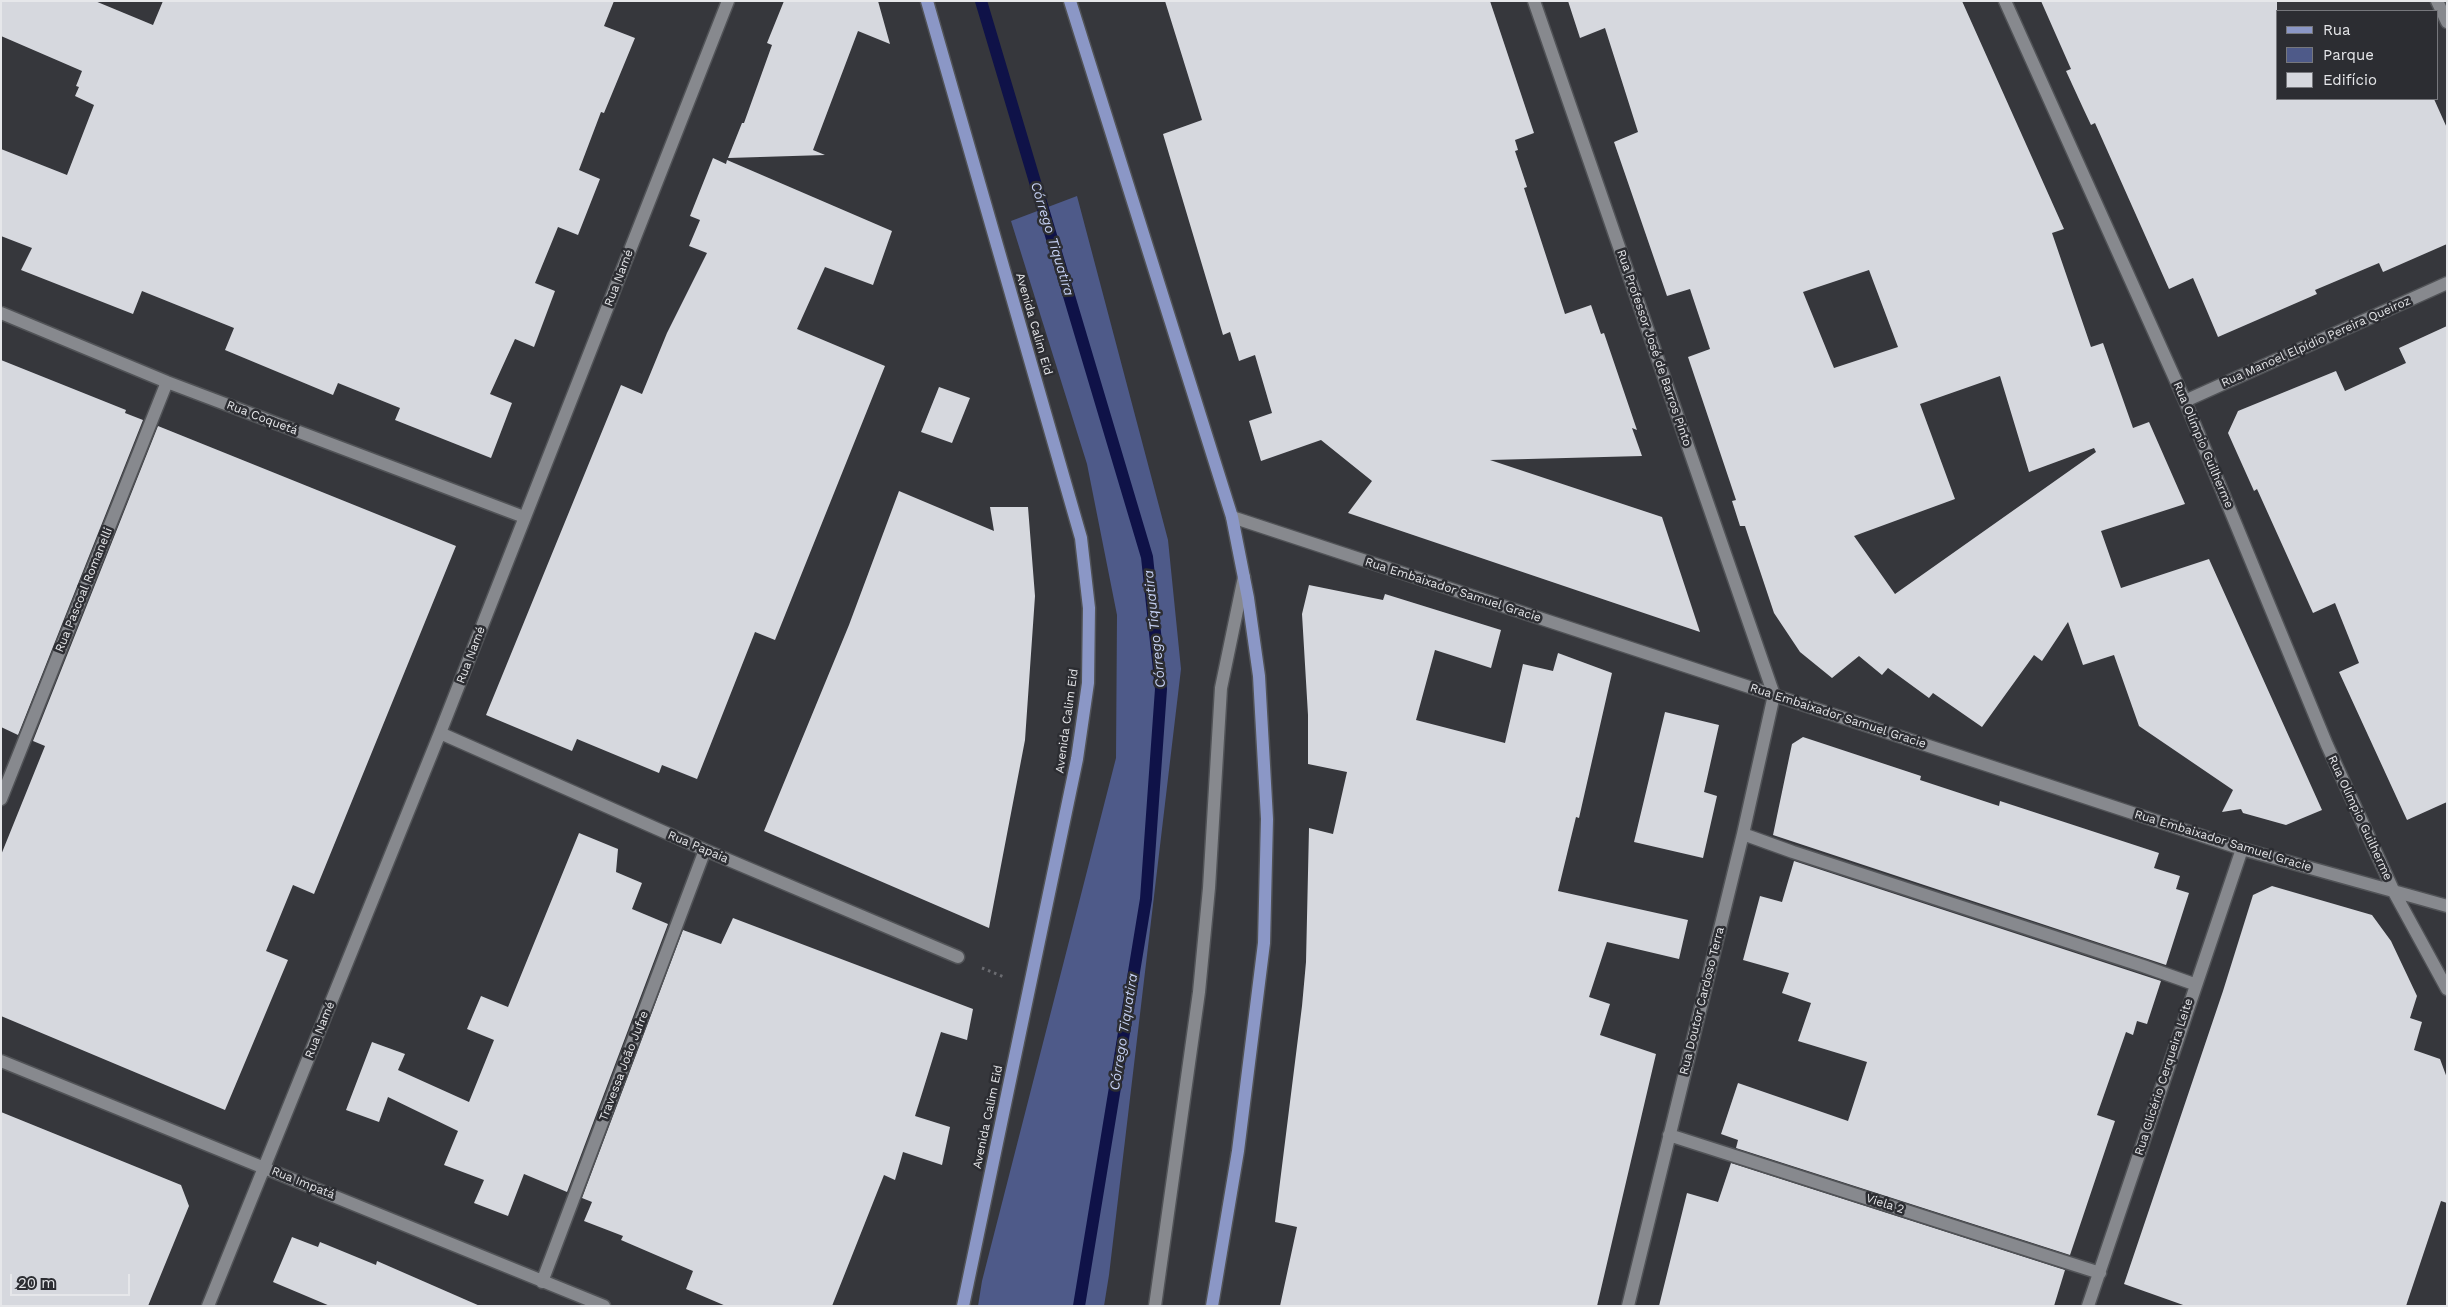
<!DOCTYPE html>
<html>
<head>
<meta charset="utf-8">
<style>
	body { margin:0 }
	#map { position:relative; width:2448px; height:1307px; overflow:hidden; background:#36373c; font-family:"Work Sans",sans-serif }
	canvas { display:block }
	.frame { position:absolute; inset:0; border:2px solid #e6e7ea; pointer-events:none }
	.legend { position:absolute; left:2276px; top:10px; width:162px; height:90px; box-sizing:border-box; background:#2c2d32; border:1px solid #76777c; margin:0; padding:6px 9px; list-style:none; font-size:15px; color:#e6e7ea }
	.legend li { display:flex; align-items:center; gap:10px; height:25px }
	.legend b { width:25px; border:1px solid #76777c }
	.scale { position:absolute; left:10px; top:1274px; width:120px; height:22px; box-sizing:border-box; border:2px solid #e6e7ea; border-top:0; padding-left:6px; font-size:15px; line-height:18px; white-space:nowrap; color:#e6e7ea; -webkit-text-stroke:4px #2c2d32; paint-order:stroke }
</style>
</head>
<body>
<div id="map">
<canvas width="2448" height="1307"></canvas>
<div class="frame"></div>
<ul class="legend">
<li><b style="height:6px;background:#8b97c6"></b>Rua</li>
<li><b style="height:14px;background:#4e5a89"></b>Parque</li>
<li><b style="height:14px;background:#d6d8de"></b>Edifício</li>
</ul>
<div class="scale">20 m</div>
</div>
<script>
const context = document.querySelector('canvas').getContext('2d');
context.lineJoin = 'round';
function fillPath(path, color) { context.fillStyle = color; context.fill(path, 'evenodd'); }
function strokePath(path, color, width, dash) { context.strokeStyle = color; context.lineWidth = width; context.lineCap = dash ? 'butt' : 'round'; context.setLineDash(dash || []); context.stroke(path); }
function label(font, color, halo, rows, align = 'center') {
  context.font = font + ' "Work Sans",sans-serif'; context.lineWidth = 5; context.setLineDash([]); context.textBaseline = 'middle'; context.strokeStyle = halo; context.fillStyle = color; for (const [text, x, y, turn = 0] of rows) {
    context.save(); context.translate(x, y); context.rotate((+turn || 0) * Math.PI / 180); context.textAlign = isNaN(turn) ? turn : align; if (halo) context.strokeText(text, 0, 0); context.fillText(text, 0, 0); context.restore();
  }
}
fillPath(new Path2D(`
	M1077,196L1168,540L1181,669L1109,1275L1104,1306H978L982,1281L1116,758L1117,615L1087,464L1011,221Z`), '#4e5a89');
strokePath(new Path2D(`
	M981,1L1147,557L1161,689L1146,899L1079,1306`), '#0f1248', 12);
fillPath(new Path2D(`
	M1,1H95L153,25L163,1H614L604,26L635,38L604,113L601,112L579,170L600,179L578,235L558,227L535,283L555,291L534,347L515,339L490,394L512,403L491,458L395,420L400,408L338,383L333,395L225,350L234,328L142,291L133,314L21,270L32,248L1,236V149L67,175L94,105L75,96L79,87L76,86L82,71L1,36Z
	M784,1H878L890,44L858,31L813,150L825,155L728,158L742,123H744L772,45L767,43Z
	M1165,1H1490L1534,133L1515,140L1518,150L1515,151L1527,187L1524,188L1565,314L1591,305L1601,334L1604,333L1637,430L1632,428L1642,456L1490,460L1662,517L1700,632L1348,513L1372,481L1321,440L1261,461L1249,421L1272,413L1255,355L1239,361L1230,332L1223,335L1163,134L1202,120Z
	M1568,1H1962L2064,229L2052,233L2091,347L2103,343L2133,428L2149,422L2185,504L2101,531L2121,588L2209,559L2322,810L2286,825L2243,813L2241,809L2222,812L2233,790L2139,726L2114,655L2083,665L2068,622L2042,661L2034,655L1982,727L1933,693L1929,698L1888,668L1882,675L1859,656L1832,678L1800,652L1774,613L1745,526H1740L1732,501L1736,500L1688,357L1710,349L1690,289L1667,296L1614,142L1638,132L1605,28L1580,38ZM1869,270L1898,347L1834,368L1803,292ZM2000,376L2029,472L2094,448L2096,452L1895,594L1854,536L1955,499L1920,404Z
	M2041,1H2277V99H2434L2447,128V244L2383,272L2379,263L2315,290L2317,294L2218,337L2193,278L2169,289L2095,123L2091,125L2083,108L2066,71L2071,69Z
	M713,158L726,164L727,160L892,231L873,285L825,267L797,329L885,366L775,640L755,632L697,779L662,765L659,773L577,739L572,751L486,715L621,385L642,394L667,333L707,253L689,246L700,220L690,216Z
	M2447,326V802L2407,820L2339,672L2359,663L2335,603L2313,613L2257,489L2254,491L2228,433L2238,411L2336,371L2345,391L2406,363L2399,348Z
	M1,360L126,410L125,413L143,420L18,735L1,727Z
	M939,387L970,398L952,443L921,432Z
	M158,426L456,546L314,894L293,885L266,951L288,960L225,1110L1,1016V855L45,746L33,741Z
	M899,491L994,531L990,507H1028L1035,596L1025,740L989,928L764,831L849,625Z
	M1309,585L1383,600L1385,594L1501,630L1491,668L1435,650L1416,720L1505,743L1523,664L1553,671L1558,653L1612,673L1579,818L1576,817L1558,891L1688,920L1679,959L1607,942L1589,997L1610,1004L1600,1035L1656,1054L1597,1306H1280L1297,1227L1275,1222L1302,1006L1306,962L1309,828L1333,834L1347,772L1308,764V715L1302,614Z
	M1665,712L1719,725L1704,792L1717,796L1703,858L1634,842Z
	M1803,737L1921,776L1920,780L1999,806L2000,801L2159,853L2154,868L2180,876L2176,889L2189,893L2166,965L1773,835L1792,744Z
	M579,833L618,849L616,872L642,883L632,909L668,924L567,1192L524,1174L508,1216L474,1203L484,1180L444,1165L458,1131L388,1097L379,1122L346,1110L372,1042L405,1054L398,1070L469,1102L494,1040L467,1029L481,996L508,1007Z
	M1794,861L2161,981L2147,1024L2137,1021L2133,1035L2126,1032L2097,1115L2115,1121L2070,1255L1736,1148L1738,1140L1721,1134L1738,1083L1848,1121L1867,1062L1798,1041L1811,1003L1782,993L1789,973L1743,960L1760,896L1782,902Z
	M2272,886L2372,915L2391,941L2417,996L2410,1018L2422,1022L2414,1050L2440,1059L2447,1078V1203L2441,1201L2406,1306H2186L2124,1284L2223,991L2253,895Z
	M733,918L973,1009L967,1040L941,1032L915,1116L950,1127L942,1165L903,1152L895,1180L884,1175L832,1306H726L686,1289L693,1271L621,1240L623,1236L584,1221L592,1202L582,1198L683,930L721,944Z
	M1,1112L181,1185L189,1206L148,1306H1Z
	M1731,1163L2065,1270L2054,1306H1659L1687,1193L1718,1202Z
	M292,1237L318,1247L320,1242L376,1265L377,1261L480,1306H330L273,1282Z`), '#d6d8de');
const minor = new Path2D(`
	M1534,1L1774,695L1743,834L1628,1306
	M2005,1L2185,401L2327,745L2394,892L2447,989
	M2437,1L2447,22
	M1,313L167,382L524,517
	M2185,401L2447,283
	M1232,517L2242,849L2447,906
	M440,733L705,850L958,957
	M1,799L167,382
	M1743,834L1793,852L2143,966L2194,984
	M1,1061L604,1306
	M1669,1135L2100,1273
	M542,1282L705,850
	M208,1306L440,733L728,1
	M1155,1306L1199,992L1209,888L1221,688L1244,577
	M2088,1306L2242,849`);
const major = new Path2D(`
	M927,1L1081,538L1089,608L1088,683L1077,759L963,1306
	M1070,1L1232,517L1248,598L1259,676L1267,819L1264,943L1238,1151L1212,1306`);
strokePath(minor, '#515357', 15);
strokePath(major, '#515357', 15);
strokePath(new Path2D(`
	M982,968L1004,977`), '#6b6c71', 3, [2.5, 4]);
strokePath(minor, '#87898e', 12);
strokePath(major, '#8b97c6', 12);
label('12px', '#e6e7ea', '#2c2d32', [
	["Rua Namé",619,278,-69],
	["Avenida Calim Eid",1034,324,74],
	["Rua Manoel Elpídio Pereira Queiroz",2316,342,-24],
	["Rua Professor José de Barros Pinto",1654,348,71],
	["Rua Coquetá",262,418,21],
	["Rua Olímpio Guilherme",2203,445,67],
	["Rua Pascoal Romanelli",84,590,-68],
	["Rua Embaixador Samuel Gracie",1453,590,18],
	["Rua Namé",471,655,-69],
	["Rua Embaixador Samuel Gracie",1838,716,18],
	["Avenida Calim Eid",1067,721,-82],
	["Rua Olímpio Guilherme",2360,818,65],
	["Rua Embaixador Samuel Gracie",2223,841,17],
	["Rua Papaia",698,847,23],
	["Rua Doutor Cardoso Terra",1702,1001,-76],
	["Rua Namé",320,1030,-68],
	["Travessa João Jufre",624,1066,-69],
	["Rua Glicério Cerqueira Leite",2164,1077,-72],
	["Avenida Calim Eid",988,1117,-78],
	["Rua Impatá",303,1183,22],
	["Viela 2",1885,1204,18]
]);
label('italic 14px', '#c5d0f3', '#2c2d32', [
	["Córrego Tiquatira",1052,239,73],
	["Córrego Tiquatira",1155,629,-96],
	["Córrego Tiquatira",1124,1032,-81]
]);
</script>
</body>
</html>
